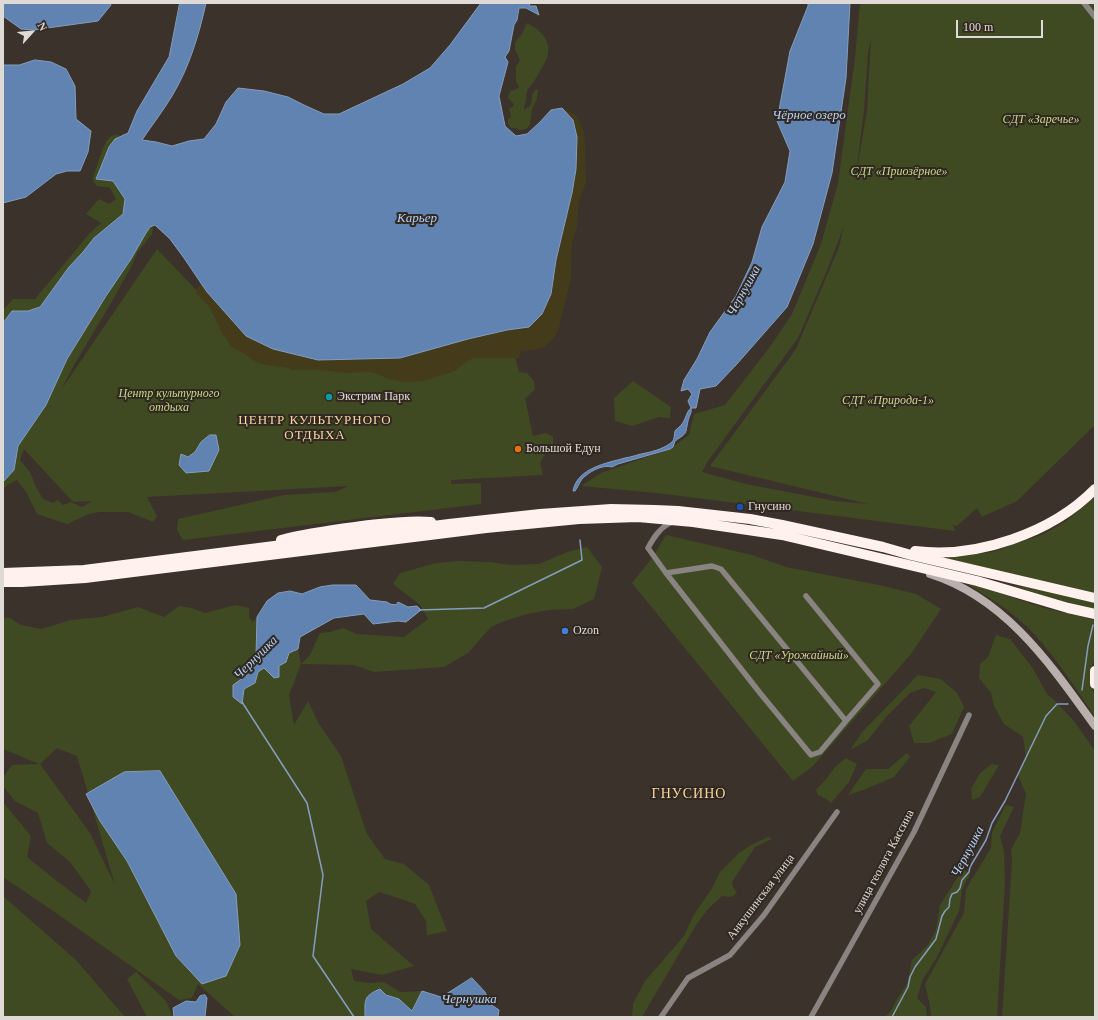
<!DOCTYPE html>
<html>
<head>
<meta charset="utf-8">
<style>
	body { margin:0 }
	#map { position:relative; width:1098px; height:1020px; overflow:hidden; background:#3b322b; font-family:"Times New Roman",serif }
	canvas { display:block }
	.frame { position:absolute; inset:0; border:4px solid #e0dad6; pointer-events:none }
	.north { position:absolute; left:12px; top:12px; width:40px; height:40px; -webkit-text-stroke:3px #312821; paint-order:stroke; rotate:63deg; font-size:11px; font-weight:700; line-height:16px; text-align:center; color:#e0dad6 }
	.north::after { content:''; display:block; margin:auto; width:14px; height:18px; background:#e0dad6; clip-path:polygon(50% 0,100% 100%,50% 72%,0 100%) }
	.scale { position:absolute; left:956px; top:20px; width:87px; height:18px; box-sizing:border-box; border:2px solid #e0dad6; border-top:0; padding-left:5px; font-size:12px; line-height:14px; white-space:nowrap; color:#e0dad6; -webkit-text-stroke:3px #312821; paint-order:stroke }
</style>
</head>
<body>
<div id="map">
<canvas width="1098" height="1020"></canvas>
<div class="frame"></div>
<div class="north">N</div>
<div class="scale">100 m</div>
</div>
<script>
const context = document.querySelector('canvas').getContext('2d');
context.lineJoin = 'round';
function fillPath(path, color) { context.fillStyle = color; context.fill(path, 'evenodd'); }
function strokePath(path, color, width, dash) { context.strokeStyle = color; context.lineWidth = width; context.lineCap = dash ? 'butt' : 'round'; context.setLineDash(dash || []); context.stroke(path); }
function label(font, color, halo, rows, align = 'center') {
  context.font = font + ' "Times New Roman",serif'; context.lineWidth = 4; context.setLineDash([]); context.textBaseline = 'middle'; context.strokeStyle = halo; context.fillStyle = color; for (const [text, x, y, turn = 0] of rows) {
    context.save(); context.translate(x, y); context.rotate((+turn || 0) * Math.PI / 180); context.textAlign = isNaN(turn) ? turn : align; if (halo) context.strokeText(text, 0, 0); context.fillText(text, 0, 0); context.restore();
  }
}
fillPath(new Path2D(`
	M860,3H1095V425L1017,501L982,517L977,508L957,526L953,525L955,531L657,493L581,486L601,473L670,449L689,435L694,414L725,405L769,348L792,314L821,244L838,183L855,58ZM871,39L867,110L855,181L864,111L868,52ZM844,226L839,247L796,349L710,466L868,504L835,501L746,484L702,472L708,461L798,338L826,273Z
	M527,23C539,29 551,39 548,54C546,63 539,72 535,80C533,84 528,87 527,92C525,96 527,98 526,101C525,105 524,107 524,110L531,105L532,96L534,91L538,89L537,99L532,109L530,125L526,129L520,130L515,128H511L508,123V119L511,117L509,109L514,105L513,103L508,98L510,91L517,89L519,87L518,84L516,82V67L520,60L515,49V44L516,41L522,34Z
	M118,134L119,136L109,147L97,179L113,181L126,199L123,214L94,238L83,252L69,267L40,307L28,311H12L3,323V310L13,299H35L89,234L101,223L86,214L99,199L109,204L116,199L110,188L97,186L93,181V178C96,170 104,139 111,136C112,135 117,135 118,134Z
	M150,227L153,228L152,234L137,253L132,265L110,305L74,365L61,390L157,249L202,296L513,349L519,372L527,373L534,381L535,389L527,397L525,398L533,436L546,433L553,437V448L545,454L540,463L543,475L451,480V484L481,483V504L183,540L177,530L178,519L284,495L336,492L348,486L147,497L157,516L153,522L128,512H99L89,514L67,524L37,514L26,492L17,480L9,484L3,489V482L14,470L18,446L46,405L67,359ZM24,449L73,502L92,501L82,507L71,502L63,505L58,500L53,503L43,499L36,487L30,472L20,460Z
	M633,381L671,407L670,418L659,417L632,426L615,421L614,398Z
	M1095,496V594L944,558L992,552L1041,535L1065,522Z
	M666,535L752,555L786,567L879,585L916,594L941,609L911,654L813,766L793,781L632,583L652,558Z
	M587,547L602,567L594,599L573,609L549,610L527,614L502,622L491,627L468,653L444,667L374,672L354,665L301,664L289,695L294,725L308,701L319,724L341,756L367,834L385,859L404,864L429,885L447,931L427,935L426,921L415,904L395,897L379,892L366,901L371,929L414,966L382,975L351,969L354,981L369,983L384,982L400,992L422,991L412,1011L399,999L386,995L370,993L365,1002V1017H235L198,984L192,998L179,1000L56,913L3,877V802L31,836L27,857L57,881L86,903L91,891L70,862L47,843L38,813L15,801L3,786V777L12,765L39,764L3,749V618H10L21,625L41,629L71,620L102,617L138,607L164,617L179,606L192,608L205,613L235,605L249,608V618L253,622L257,617L256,656L247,675L233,685L242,704L244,689L255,683L258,672L264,668L274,678L279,666L286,662L289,653L298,649L301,664L310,655L320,633L330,632L343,628L357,634L404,637L428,619L420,605L393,584L400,573L436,563L460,561L491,562L509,565L539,564L567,552ZM57,748L77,756L115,885L90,833L40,764Z
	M963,581L1044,608L1095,620V657L1092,667L1091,679L1093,691L1095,698V717C1076,689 1057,659 1034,634C1014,612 988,597 963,581Z
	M1013,585L1050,591L1095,601V611L1051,599Z
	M996,635L1010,639L1032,667L1047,694L1053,699L1074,721L1095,751V1017H1002L1012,862L1011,850L1020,833L1026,794L1018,775L1026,757L1023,737L1004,724L994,706L991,693L979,678L980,664L988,657Z
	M918,675L941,679L957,693L964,707L952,734L929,743H914L909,726L922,710L936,692L924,688L910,693L886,717L868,740L850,750L862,732Z
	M907,753L910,757L894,777L866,789L848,795L866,769H888Z
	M846,758L857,764L849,782L831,803L828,800L818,795L816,790L826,779L835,767Z
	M992,764L999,765L980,797L972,800L971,789L980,773Z
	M1006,805L1014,807L1000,836L1004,852L1005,882L997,1017H931L930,1006L925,984L964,913L966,889L991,848L992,832Z
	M768,837L772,839L755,847L732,882L733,887L737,893L731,897L722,896L708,909L696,925L642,1017H632L633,1004L645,981L684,936L693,916L711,890L720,872L739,853L751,845Z
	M963,869L970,874L962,890L959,911L937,957L923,979L917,998L926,1007L927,1017H885L890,1012L897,999L907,984L912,960L928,945L936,930L940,905Z
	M3,896L76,960L125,1017H3Z
	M136,972L166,1001L173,1017H147L127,979Z`), '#3f4a22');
fillPath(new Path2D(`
	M562,108L576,115L579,121L584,132L585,144L586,183L579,200L577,227L572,243L571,278L565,303L561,317L559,328L554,338L544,347L533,350L521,351L519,358H474L467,361L455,371L423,381L405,382L388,379L379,374L368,372L346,373L321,370H291L288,368L261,364L251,359L245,354L231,347L227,339L223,335L211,310L207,304L196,293L197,289L201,283L207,292L246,336L302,355L318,360L400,358L468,339L507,330L529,327L551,294L556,260L572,193L576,169L577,137L573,120Z`), '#443b1b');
const water = new Path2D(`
	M3,3H110L111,5L98,21L33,30L21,29L3,16Z
	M180,3H206C199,35 189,68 172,96C163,111 152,125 142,140L156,142L172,146L189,141L204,139L216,124L226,102L238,88L264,91L288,97L306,106L324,114H339L403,84L430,68L450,45L481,3H530L529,6H536L539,15L526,8H519L517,20L514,25L509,51L505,57L508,62L499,96L505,126L516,136L527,134L540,122L551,110L562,108L573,120L577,137L576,169L572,193L556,260L551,294L542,314L529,327L507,330L468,339L400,358L318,360L273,349L246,336L207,292L184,258L170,239L155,225L150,227L146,233L131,259L106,296L67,359L46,405L18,446L14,470L3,482V323L12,311H28L40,307L69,267L83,252L94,238L123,214L125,199L113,181L96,179L109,147L115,139L128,133L137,111L169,57Z
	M808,3H850L846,78L832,173L813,244L787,307L736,365L716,386L700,389L696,408H691C692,413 689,416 688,421C685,435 688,432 675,441L673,447L670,449L618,464L612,467C602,464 589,472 582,479C579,483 578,487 575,491H573C577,468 607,463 625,458C632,457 639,454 646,453C655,451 665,448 672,442C675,439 674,434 675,431C677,428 680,427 682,424C686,419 686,412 691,408L688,401L692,394L688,389L681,391L684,380L697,359L710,332L736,296L752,262L762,227L785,182L790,151L777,121L790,51L808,6Z
	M35,60L51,62L66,69L75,86L76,119L91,131L88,152L80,171H67L56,174L26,197L3,203V65H19Z
	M210,435H216L219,450L209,471L186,473L179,465L181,454L188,457L195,452L201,442Z
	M333,585H356L370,600L387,602L390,604L396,605L398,602L408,607L417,606L421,610L406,622L398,621L373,624L364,614L334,618L300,637L298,649L289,653L286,662L279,666V677L274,678L264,668L258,672L255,683L244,689L242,704L233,697V685L247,675L256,656L257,617L267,601L278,593L290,591L302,594L320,587Z
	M160,771L236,894L240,945L226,976L202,984L176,956L127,861L100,821L86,794L124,772Z
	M472,978L485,992L490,1004L499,1010L498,1017H365C365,1000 363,996 380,989L386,995L399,999L412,1011L422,991L441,997Z
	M205,995L207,998L205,1017H174L173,1008L186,1001L196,1002L200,996Z`);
fillPath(water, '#6083b1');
strokePath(water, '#869dbc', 1);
strokePath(new Path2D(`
	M419,610L484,608L582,560L580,540
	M1082,690L1088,646L1093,625
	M242,702L307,803L323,875L313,956L354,1017
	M892,1017L908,987L910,977L915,967L936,939L942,916L945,911L949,907L950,899L952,894L957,892L960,888L962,880L969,872L970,867L986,840L992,823L1005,801L1046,716L1057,704H1068`), '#869dbc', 1.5);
strokePath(new Path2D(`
	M1084,3L1095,17
	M673,522C661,526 654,537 648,548L666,573L712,566L721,569L846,721L878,684L806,596
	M666,573L760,693L811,755L820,752L846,721
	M661,1017L688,978L730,955L764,915L837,812
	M811,1017L914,832L969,715`), '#898381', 5.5);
strokePath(new Path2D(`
	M930,574C1006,598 1051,665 1095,726`), '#b9afad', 8);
strokePath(new Path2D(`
	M281,540C310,532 340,529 370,525C390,523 410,520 431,522
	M915,551C976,559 1052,533 1095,489
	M3,573L84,570L449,524L540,514L611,509L655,510L678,511L750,519L782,525L883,547L911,555L1095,598
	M3,582H22L85,578L486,528L579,519L638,517L693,522L782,535L977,581L1068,608L1095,614
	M1095,671V684`), '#fef1ee', 10);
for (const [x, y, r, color] of [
	[329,397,4,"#0f9aa8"],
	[518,449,4,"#e8710a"],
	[740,507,4,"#1a4fb4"],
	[565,631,4,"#3f7fe0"]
]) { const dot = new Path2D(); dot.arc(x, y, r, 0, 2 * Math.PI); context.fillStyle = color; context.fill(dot); strokePath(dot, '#312821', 1.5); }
label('italic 12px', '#c3da87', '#312821', [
	["СДТ «Заречье»",1041,120],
	["СДТ «Приозёрное»",899,172],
	["Центр культурного",169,394],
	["отдыха",169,408],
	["СДТ «Природа-1»",888,401],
	["СДТ «Урожайный»",799,656]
]);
label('12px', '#e0dad6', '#312821', [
	["Экстрим Парк",337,397],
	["Большой Едун",526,449],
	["Гнусино",748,507],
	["Ozon",573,631]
], 'left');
label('12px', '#e0dad6', '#312821', [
	["улица геолога Кассина",884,862,-62],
	["Анкушинская улица",761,897,-53]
]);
label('italic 13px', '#b4d3fc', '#312821', [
	["Чёрное озеро",809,116],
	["Карьер",417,219],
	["Чернушка",744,291,-61],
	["Чернушка",256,658,-45],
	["Чернушка",968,852,-62],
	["Чернушка",469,1000]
]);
context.letterSpacing = '1px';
label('13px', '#f8d7a0', '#312821', [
	["ЦЕНТР КУЛЬТУРНОГО",315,421],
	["ОТДЫХА",315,436]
]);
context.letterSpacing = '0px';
context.letterSpacing = '1px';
label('14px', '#f8d7a0', '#312821', [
	["ГНУСИНО",689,794]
]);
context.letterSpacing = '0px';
</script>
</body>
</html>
